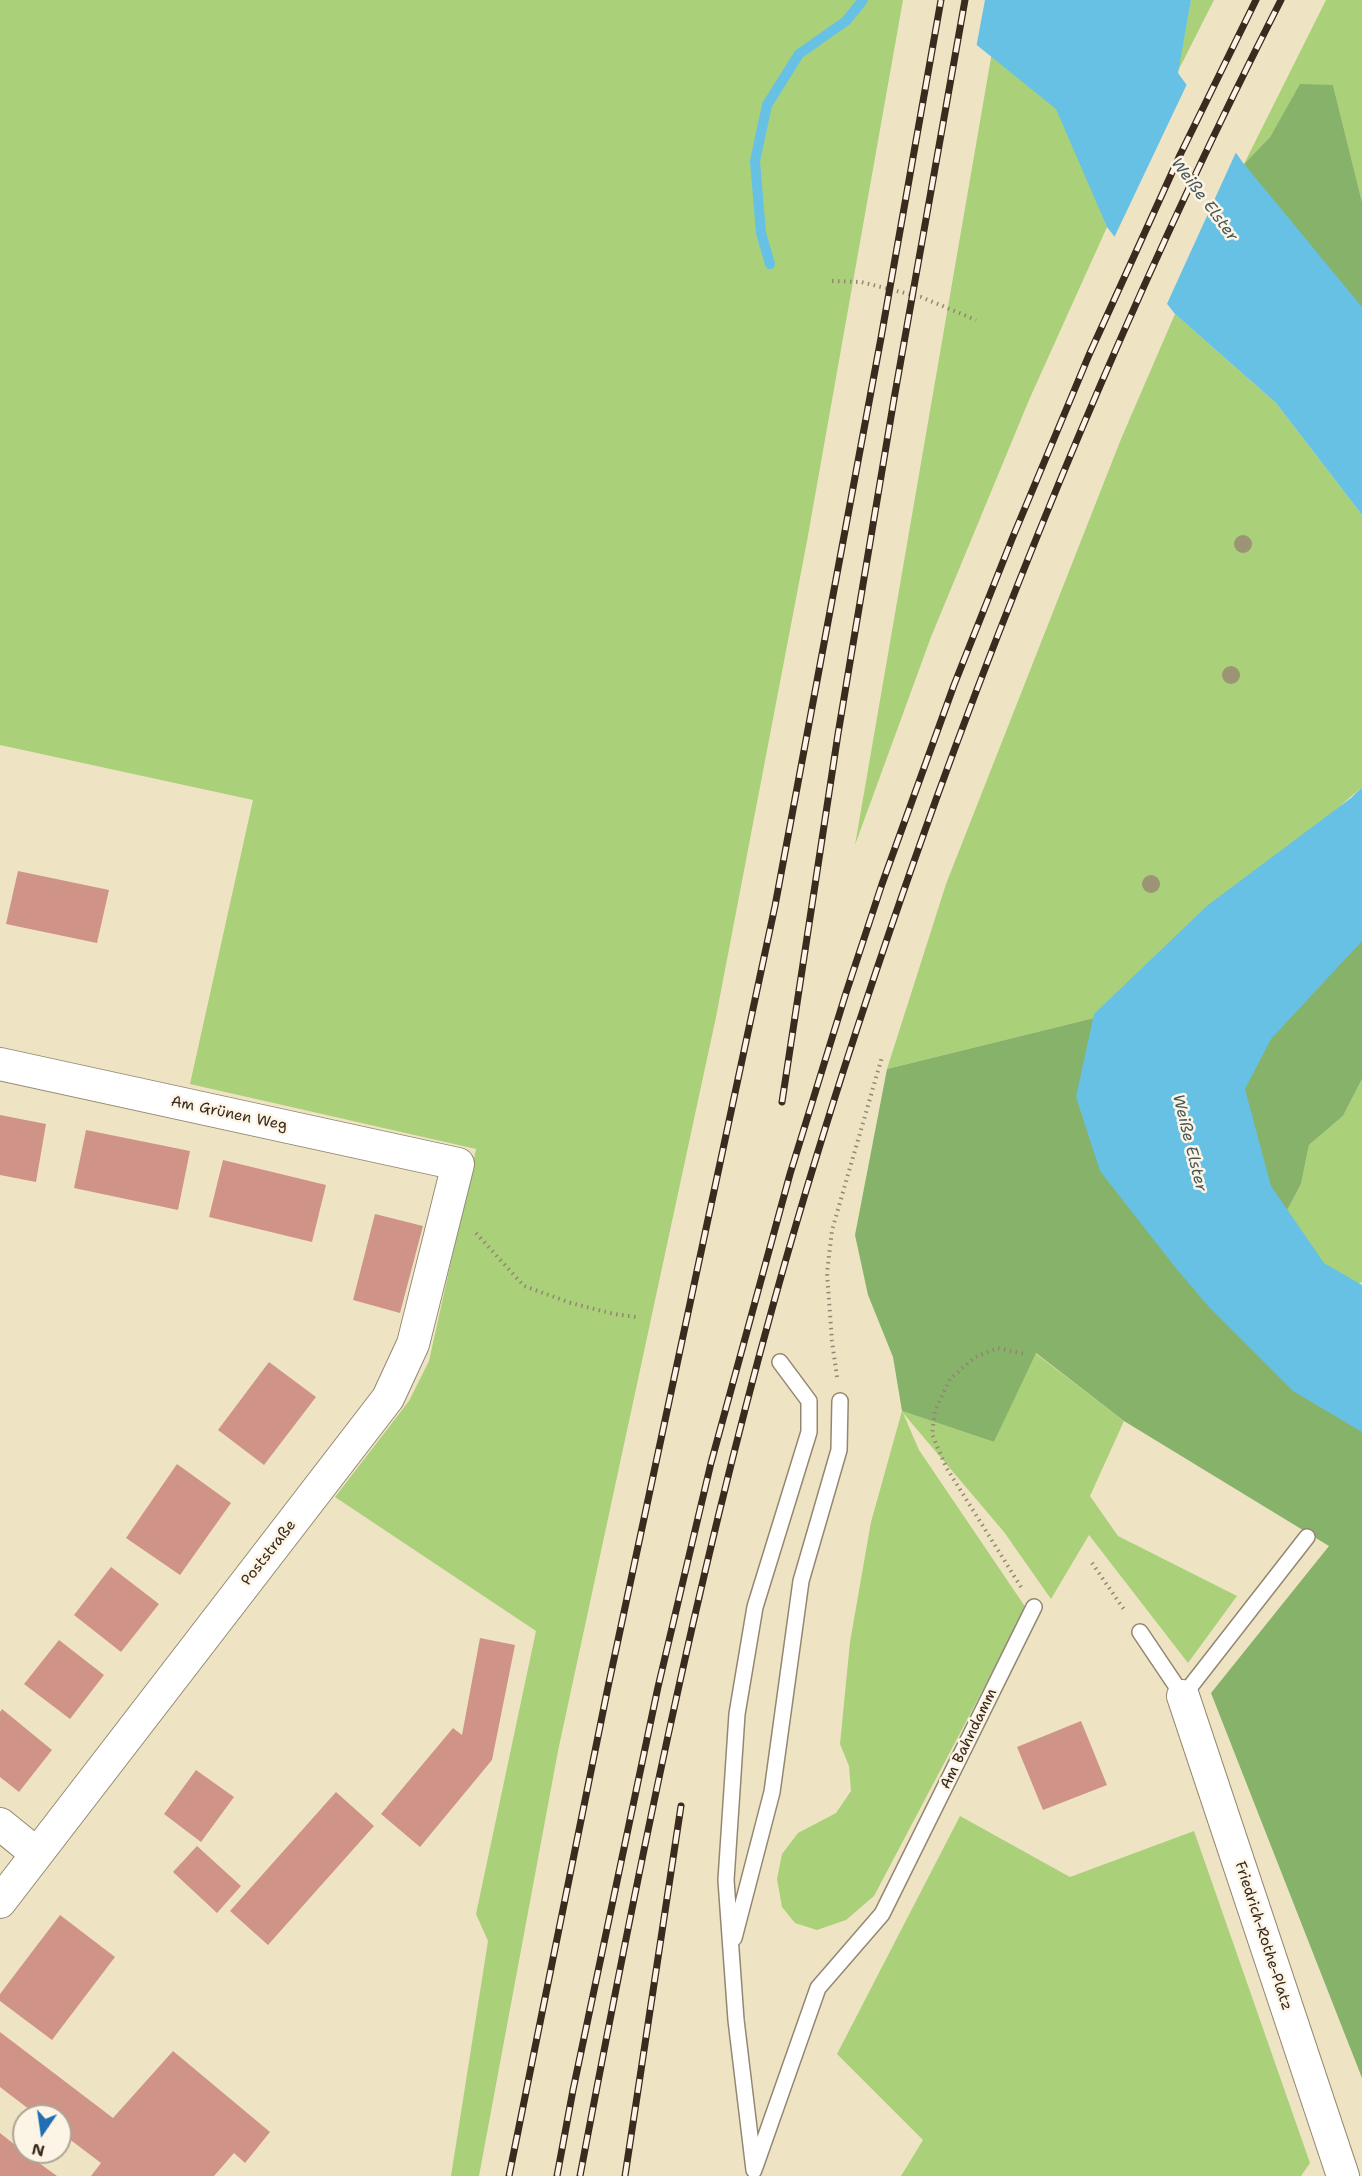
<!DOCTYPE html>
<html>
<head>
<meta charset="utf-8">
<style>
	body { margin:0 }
	#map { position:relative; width:1362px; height:2176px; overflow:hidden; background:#eee4c4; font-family:"Shantell Sans",sans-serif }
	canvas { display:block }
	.north { position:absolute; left:12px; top:2104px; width:60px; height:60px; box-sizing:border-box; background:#fcf5e5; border:2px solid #afa495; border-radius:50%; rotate:193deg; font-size:16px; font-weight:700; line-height:24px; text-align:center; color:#3b2a1e }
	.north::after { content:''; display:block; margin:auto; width:21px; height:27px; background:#1f6fb2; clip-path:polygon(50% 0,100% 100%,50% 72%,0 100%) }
</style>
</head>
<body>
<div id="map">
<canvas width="1362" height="2176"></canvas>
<div class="north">N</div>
</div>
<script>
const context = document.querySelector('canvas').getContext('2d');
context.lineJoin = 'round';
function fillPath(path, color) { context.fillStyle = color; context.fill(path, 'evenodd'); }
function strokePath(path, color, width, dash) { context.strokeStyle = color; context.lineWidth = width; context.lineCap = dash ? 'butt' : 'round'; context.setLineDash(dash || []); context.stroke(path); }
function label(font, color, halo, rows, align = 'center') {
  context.font = font + ' "Shantell Sans",sans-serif'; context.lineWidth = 5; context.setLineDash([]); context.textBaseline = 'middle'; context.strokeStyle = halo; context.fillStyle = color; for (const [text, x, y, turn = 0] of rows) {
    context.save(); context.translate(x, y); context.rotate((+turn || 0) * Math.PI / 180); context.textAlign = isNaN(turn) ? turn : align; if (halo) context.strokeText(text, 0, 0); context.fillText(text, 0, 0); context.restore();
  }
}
fillPath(new Path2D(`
	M0,0H903L807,541L716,1017L558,1751L479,2176H451L488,1941L476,1914L536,1631L335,1497L409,1401L429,1361L476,1149L190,1084L253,800L0,745Z
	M1191,0H1214L1177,73Z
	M1326,0H1362V202L1333,85H1300L1270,137L1244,164Z
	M992,52L1060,104L1107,227L1029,400L931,637L855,845Z
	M1175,314L1276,403L1362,515V787L1098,1017L887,1069L946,884L1121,439Z
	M1362,1079V1282L1355,1285L1289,1246L1283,1218L1301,1184L1309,1145L1343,1116Z
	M1035,1353L1124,1421L1090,1496L1118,1536L1237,1596L1188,1663L1089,1535L1051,1599L1004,1532L903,1413L919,1450L1026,1608L874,1896L846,1920L817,1930L795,1923L782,1907L777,1879L782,1854L798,1833L836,1813L851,1791L849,1766L840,1744L850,1642L871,1522L902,1411L994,1442Z
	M960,1816L1070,1877L1194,1831L1310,2163L1301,2176H901L923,2140L837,2054Z`), '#aad07a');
fillPath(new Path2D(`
	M1300,84L1333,85L1362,202V353L1244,164L1270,137Z
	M1362,912V1079L1343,1116L1309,1145L1301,1184L1283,1218L1269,1222L1236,1087Z
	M1098,1017L1362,1425V2078L1211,1693L1329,1546L1124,1421L1036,1353L994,1442L902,1411L893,1357L868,1295L855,1235L887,1069Z`), '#87b26a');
fillPath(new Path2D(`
	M921,0H1191L1178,73L1244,164L1362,307V515L1276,403L1175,314L1107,227L1056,109Z
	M1362,787V941L1271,1039L1245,1089L1271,1186L1324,1263L1362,1285V1432L1293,1391L1209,1307L1175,1267L1100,1171L1076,1097L1094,1014L1208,905L1351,798Z`), '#67c1e5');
fillPath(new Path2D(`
	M921,0H985L976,48L920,3Z
	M1188,82L1237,150L1166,306L1113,240Z`), '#eee4c4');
strokePath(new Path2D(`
	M770,264L761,233L755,161L767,105L799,54L846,21L863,0`), '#67c1e5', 10);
fillPath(new Path2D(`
	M18,871L109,890L97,943L6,924Z
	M0,1115L46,1124L36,1182L0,1175Z
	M86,1130L190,1151L178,1210L74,1188Z
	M223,1160L326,1185L312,1242L209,1217Z
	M375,1214L423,1226L400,1313L353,1300Z
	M269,1362L316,1397L264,1465L218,1430Z
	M177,1464L231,1503L180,1575L126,1538Z
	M111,1567L159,1604L121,1652L74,1615Z
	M480,1638L515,1645L492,1760L420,1847L381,1814L453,1728L462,1735Z
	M59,1640L104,1675L70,1719L24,1684Z
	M2,1709L52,1750L19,1792L0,1777V1712Z
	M1081,1721L1107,1785L1043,1810L1017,1747Z
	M196,1770L234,1797L201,1842L164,1814Z
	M336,1792L374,1826L268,1945L230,1911Z
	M197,1846L241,1886L217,1913L173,1872Z
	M60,1915L115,1957L52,2040L0,2001V1994Z
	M0,2032L113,2118L173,2051L270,2132L245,2163L234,2153L214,2176H91L101,2163L60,2132V2116H38L0,2087Z
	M0,2133L24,2152L57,2176H0Z`), '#d09388');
const service = new Path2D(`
	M1140,1632L1183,1696L1307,1537
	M734,1938L772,1792L801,1581L839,1450L840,1401
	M755,2167L818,1988L882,1914L1034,1607
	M754,2170L736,2020L726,1880L737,1714L755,1607L809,1432V1401L780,1362`);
const minor = new Path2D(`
	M0,1064L458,1164L413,1344L388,1398L0,1902
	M1183,1696L1343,2176
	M0,1824L37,1854`);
strokePath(service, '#948771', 18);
strokePath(minor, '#948771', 34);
strokePath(new Path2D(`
	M832,281L861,282L921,297L976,320
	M476,1233L524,1286L571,1303L614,1314L636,1317
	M837,1377L832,1341L827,1273L832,1230L882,1057
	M1092,1563L1125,1611
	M1021,1587L946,1467L932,1434L935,1411L950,1379L975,1357L998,1348L1024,1354`), '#948771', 4, [1.5, 4.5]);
strokePath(service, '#fff', 15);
strokePath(minor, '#fff', 32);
const rail = new Path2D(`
	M782,1102L838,734L894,399L965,0
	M509,2176L608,1687L775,906L881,338L941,0
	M557,2176L573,2090L658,1687L711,1463L790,1174L845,996L882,884L954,685L1012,539L1089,355L1180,155L1256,0
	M580,2176C635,1886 693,1594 772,1309C820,1135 877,963 938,794C1037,523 1150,257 1281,0
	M625,2176L681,1806`);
strokePath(rail, '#3b2a1e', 7);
strokePath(rail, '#fcf5e5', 4.5, [14]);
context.fillStyle = '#9b9575';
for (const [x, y] of [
	[1243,544],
	[1231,675],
	[1151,884]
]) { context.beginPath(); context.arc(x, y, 9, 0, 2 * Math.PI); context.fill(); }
label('15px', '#3b2a1e', '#fcf5e5', [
	["Am Grünen Weg",229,1114,12],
	["Poststraße",269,1553,-52],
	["Am Bahndamm",969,1739,-64],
	["Friedrich-Rothe-Platz",1263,1936,72]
]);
label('italic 16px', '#48575a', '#fcf5e5', [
	["Weiße Elster",1204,200,53],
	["Weiße Elster",1189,1143,76]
]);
</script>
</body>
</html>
